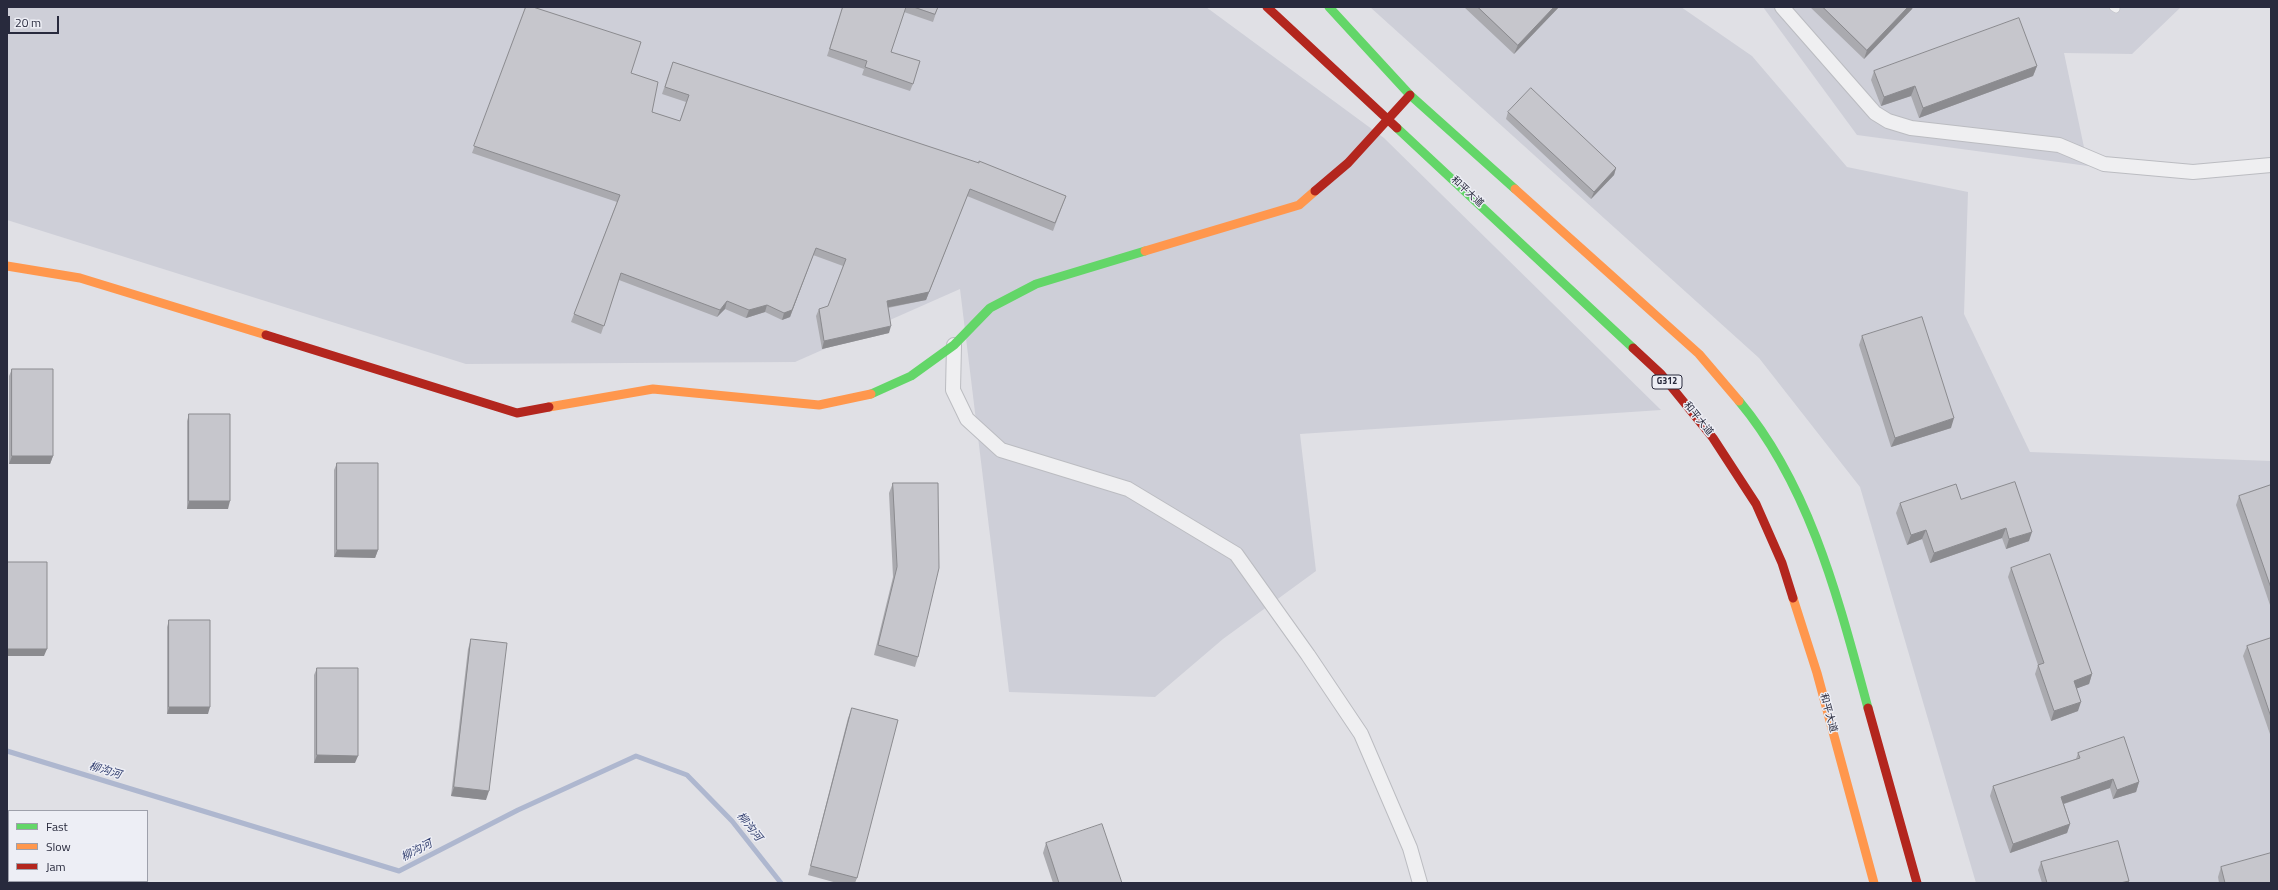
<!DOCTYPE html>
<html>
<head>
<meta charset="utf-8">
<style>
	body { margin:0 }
	#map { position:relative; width:2278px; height:890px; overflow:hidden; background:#e0e0e5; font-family:"Titillium Web",sans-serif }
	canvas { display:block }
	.frame { position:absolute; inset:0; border:8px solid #282a3d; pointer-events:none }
	.legend { position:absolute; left:8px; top:810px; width:140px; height:72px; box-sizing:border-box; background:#edeef5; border:1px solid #9ea0ab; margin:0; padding:5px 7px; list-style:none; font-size:12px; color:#282a3d }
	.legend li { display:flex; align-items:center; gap:8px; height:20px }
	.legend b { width:20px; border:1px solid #9ea0ab }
	.scale { position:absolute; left:8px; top:16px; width:51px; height:18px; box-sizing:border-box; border:2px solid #282a3d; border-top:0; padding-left:5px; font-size:12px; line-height:14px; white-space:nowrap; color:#282a3d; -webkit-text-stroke:3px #edeef5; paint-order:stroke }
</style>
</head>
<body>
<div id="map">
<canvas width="2278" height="890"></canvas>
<div class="frame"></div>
<ul class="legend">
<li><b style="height:5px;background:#63d668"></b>Fast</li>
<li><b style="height:5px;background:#ff974d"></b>Slow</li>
<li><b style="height:5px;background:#b3261e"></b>Jam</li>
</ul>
<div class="scale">20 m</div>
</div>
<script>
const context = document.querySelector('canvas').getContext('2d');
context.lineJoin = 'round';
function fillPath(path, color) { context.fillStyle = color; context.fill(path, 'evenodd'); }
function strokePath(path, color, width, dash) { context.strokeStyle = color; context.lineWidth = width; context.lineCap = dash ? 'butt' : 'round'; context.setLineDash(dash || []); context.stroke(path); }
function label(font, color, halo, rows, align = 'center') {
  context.font = font + ' "Titillium Web","Noto Sans SC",sans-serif'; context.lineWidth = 3; context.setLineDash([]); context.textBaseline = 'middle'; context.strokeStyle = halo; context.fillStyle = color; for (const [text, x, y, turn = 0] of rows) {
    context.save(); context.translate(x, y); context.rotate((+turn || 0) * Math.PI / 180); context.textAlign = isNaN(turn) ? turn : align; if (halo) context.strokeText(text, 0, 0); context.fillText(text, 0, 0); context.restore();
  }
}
fillPath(new Path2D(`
	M7,7H1206L1384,138L1661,410L1300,434L1316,571L1223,639L1155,697L1009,692L960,289L795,362L466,364L7,220Z
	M1370,7H1681L1752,56L1847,167L1968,192L1964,314L2030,452L2271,461V883H1976L1860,487L1759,358Z
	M1763,7H2181L2132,54L2064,53L2088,166L1857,135Z`), '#cecfd8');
strokePath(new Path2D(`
	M7,751L399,871L518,810L636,756L687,775L732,821L781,883`), '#aeb7cf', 5);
const lane = new Path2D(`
	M2113,7L2116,9`);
const street = new Path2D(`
	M1782,7L1875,113L1888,121L1911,128L2059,145L2104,164L2193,172L2271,165
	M954,345L953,390L967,419L1001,450L1128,489L1236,554L1308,655L1361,734L1410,848L1420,883`);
strokePath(lane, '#bbbcc1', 8);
strokePath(street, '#bbbcc1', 16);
strokePath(lane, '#efeff1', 7);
strokePath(street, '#efeff1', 14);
strokePath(new Path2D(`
	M1329,7L1410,95L1515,189
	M1397,128L1633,348
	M871,394L911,376L954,345L990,308L1036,284L1145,251
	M1739,401C1811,487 1839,602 1868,708`), '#63d668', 9);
strokePath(new Path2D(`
	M1515,189L1699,354L1739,401
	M1145,251L1299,205L1315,191
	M7,266L80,278L266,335
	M549,407L653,389L819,405L871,394
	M1793,598L1817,673L1874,883`), '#ff974d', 9);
strokePath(new Path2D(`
	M1267,7L1397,128
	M1315,191L1348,163L1410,95
	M266,335L517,413L549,407
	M1633,348L1661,374L1713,438L1756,504L1782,563L1793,598
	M1868,708L1917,883`), '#b3261e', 9);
fillPath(new Path2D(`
	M526,7L631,73L652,112L680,121L686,102L662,94L673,62L1066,196L1053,231L967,196L926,300L888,308L889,333L822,349L816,316L819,309L828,306L843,266L813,255L790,317L782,320L765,312L746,318L725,309L717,317L619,280L601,334L571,322L617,202L472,153Z
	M843,7H938L933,22L904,12L891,52L913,84L910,91L862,75L864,69L827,56Z
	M1464,7H1559L1514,54Z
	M1810,7H1913L1912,9L1864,59Z
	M2037,66L2033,76L1919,118L1911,96L1881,106L1871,80L1874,71Z
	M1508,112L1616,168L1614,175L1591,199L1506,119Z
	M1862,336L1951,428L1891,447L1859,345Z
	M12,369L53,456L50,464H9V376Z
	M189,414L228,509H187V421Z
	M337,463L378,550L375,558L334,557V470Z
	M893,483L918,657L915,667L874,655L893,577L889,493Z
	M2271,485V608L2236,505L2239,496Z
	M1961,499L2029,541L2006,549L2002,538L1930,563L1922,539L1907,545L1896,513L1900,503Z
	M2011,568L2092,674L2089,684L2077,688L2078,711L2051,721L2035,674L2038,665L2008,577Z
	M169,620L208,714H167V627Z
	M2271,638V737L2243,656L2247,646Z
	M471,639L486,800L451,796L468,649Z
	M317,668L355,763H314V675Z
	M852,708L857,878L855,883H837L808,875L848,718Z
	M2078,753L2139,782L2136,792L2113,799L2110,788L2064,804L2070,824L2067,833L2010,853L1990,796L1993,786L2076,759Z
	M1046,843L1122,883H1053L1043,853Z
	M2041,862L2129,881L2128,883H2042L2038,870Z
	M2221,867L2271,883H2219L2218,877Z`), '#aaaaaf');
fillPath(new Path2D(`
	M1554,7H1559L1514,54L1518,45Z
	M1908,7H1913L1912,9L1864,59L1867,50Z
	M2037,66L2033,76L1919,118L1923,108Z
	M1915,86L1911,96L1881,106L1884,97Z
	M1616,168L1614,175L1591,199L1594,192Z
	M967,196L926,300L884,308L887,301Z
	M816,248L790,317L782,320L784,313Z
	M727,301L725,309L717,317L720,310Z
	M767,305L765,312L746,318L749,310Z
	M891,326L889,333L822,349L824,341Z
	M1954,418L1951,428L1891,447L1895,438Z
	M12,456H53L50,464H9Z
	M189,501H230L228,509H187Z
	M2006,528L2002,538L1930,563L1934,553Z
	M1926,530L1922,539L1907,545L1911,535Z
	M2032,532L2029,541L2006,549L2009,539Z
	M337,550H378L375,558L334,557Z
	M7,649H47L44,656H7Z
	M2092,674L2089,684L2070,691L2074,681Z
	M2081,702L2078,711L2051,721L2054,711Z
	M169,707H210L208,714H167Z
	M317,755L358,756L355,763H314Z
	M2113,779L2110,788L2057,806L2061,797Z
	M2139,782L2136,792L2113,799L2117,790Z
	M454,787L489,791L486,800L451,796Z
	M2070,824L2067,833L2010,853L2013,844Z
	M2129,881L2128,883H2120Z`), '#8b8b8f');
const building = new Path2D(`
	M526,7H533L641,42L631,73L658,82L652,112L680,121L689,95L665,87L673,62L979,163V161L1066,196L1055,223L970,189L929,292L887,301L891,326L824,341L819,309L828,306L846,259L816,248L792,310L784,313L767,305L749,310L727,301L720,310L621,273L604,326L574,314L620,195L474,146Z
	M843,7H906L891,52L920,61L913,84L865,67L867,61L830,49Z
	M914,7H938L935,14Z
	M1478,7H1554L1518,45Z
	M1823,7H1908L1867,50Z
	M2019,18L2037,66L1923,108L1915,86L1884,97L1874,71Z
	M1531,88L1616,168L1594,192L1508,112Z
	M1922,317L1954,418L1895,438L1862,336Z
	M12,369H53V456H12Z
	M189,414H230V501H189Z
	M337,463H378V550H337Z
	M2015,482L2032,532L2009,539L2006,528L1934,553L1926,530L1911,535L1900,503L1956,484L1961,499Z
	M893,483H938L939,568L918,657L878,645L897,567Z
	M2271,485V588L2239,496Z
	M2050,554L2092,674L2074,681L2081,702L2054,711L2038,665L2044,663L2011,568Z
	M7,562H47V649H7Z
	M169,620H210V707H169Z
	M2271,638V717L2247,646Z
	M471,639L507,643L489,791L454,787Z
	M317,668H358V756L317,755Z
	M852,708L898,720L857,878L811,866Z
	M2124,737L2139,782L2117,790L2113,779L2061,797L2070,824L2013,844L1993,786L2080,758L2078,753Z
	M1102,824L1122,883H1059L1046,843Z
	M2118,841L2129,881L2120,883H2047L2041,862Z
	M2271,853V883H2225L2221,867Z`);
fillPath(building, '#c6c6cc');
strokePath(building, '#8b8b8f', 1);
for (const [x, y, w] of [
	[1667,382,30]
]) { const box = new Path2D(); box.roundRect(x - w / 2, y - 7, w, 14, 3); context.fillStyle = '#edeef5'; context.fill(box); strokePath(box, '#282a3d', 1); }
label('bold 9px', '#282a3d', null, [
	["G312",1667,382]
]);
label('10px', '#282a3d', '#edeef5', [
	["和平大道",1467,192,43],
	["和平大道",1698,419,51],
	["和平大道",1828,713,75]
]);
label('italic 11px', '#334070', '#edeef5', [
	["柳沟河",105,771,17],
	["柳沟河",749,827,51],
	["柳沟河",417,851,-27]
]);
</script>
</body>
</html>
